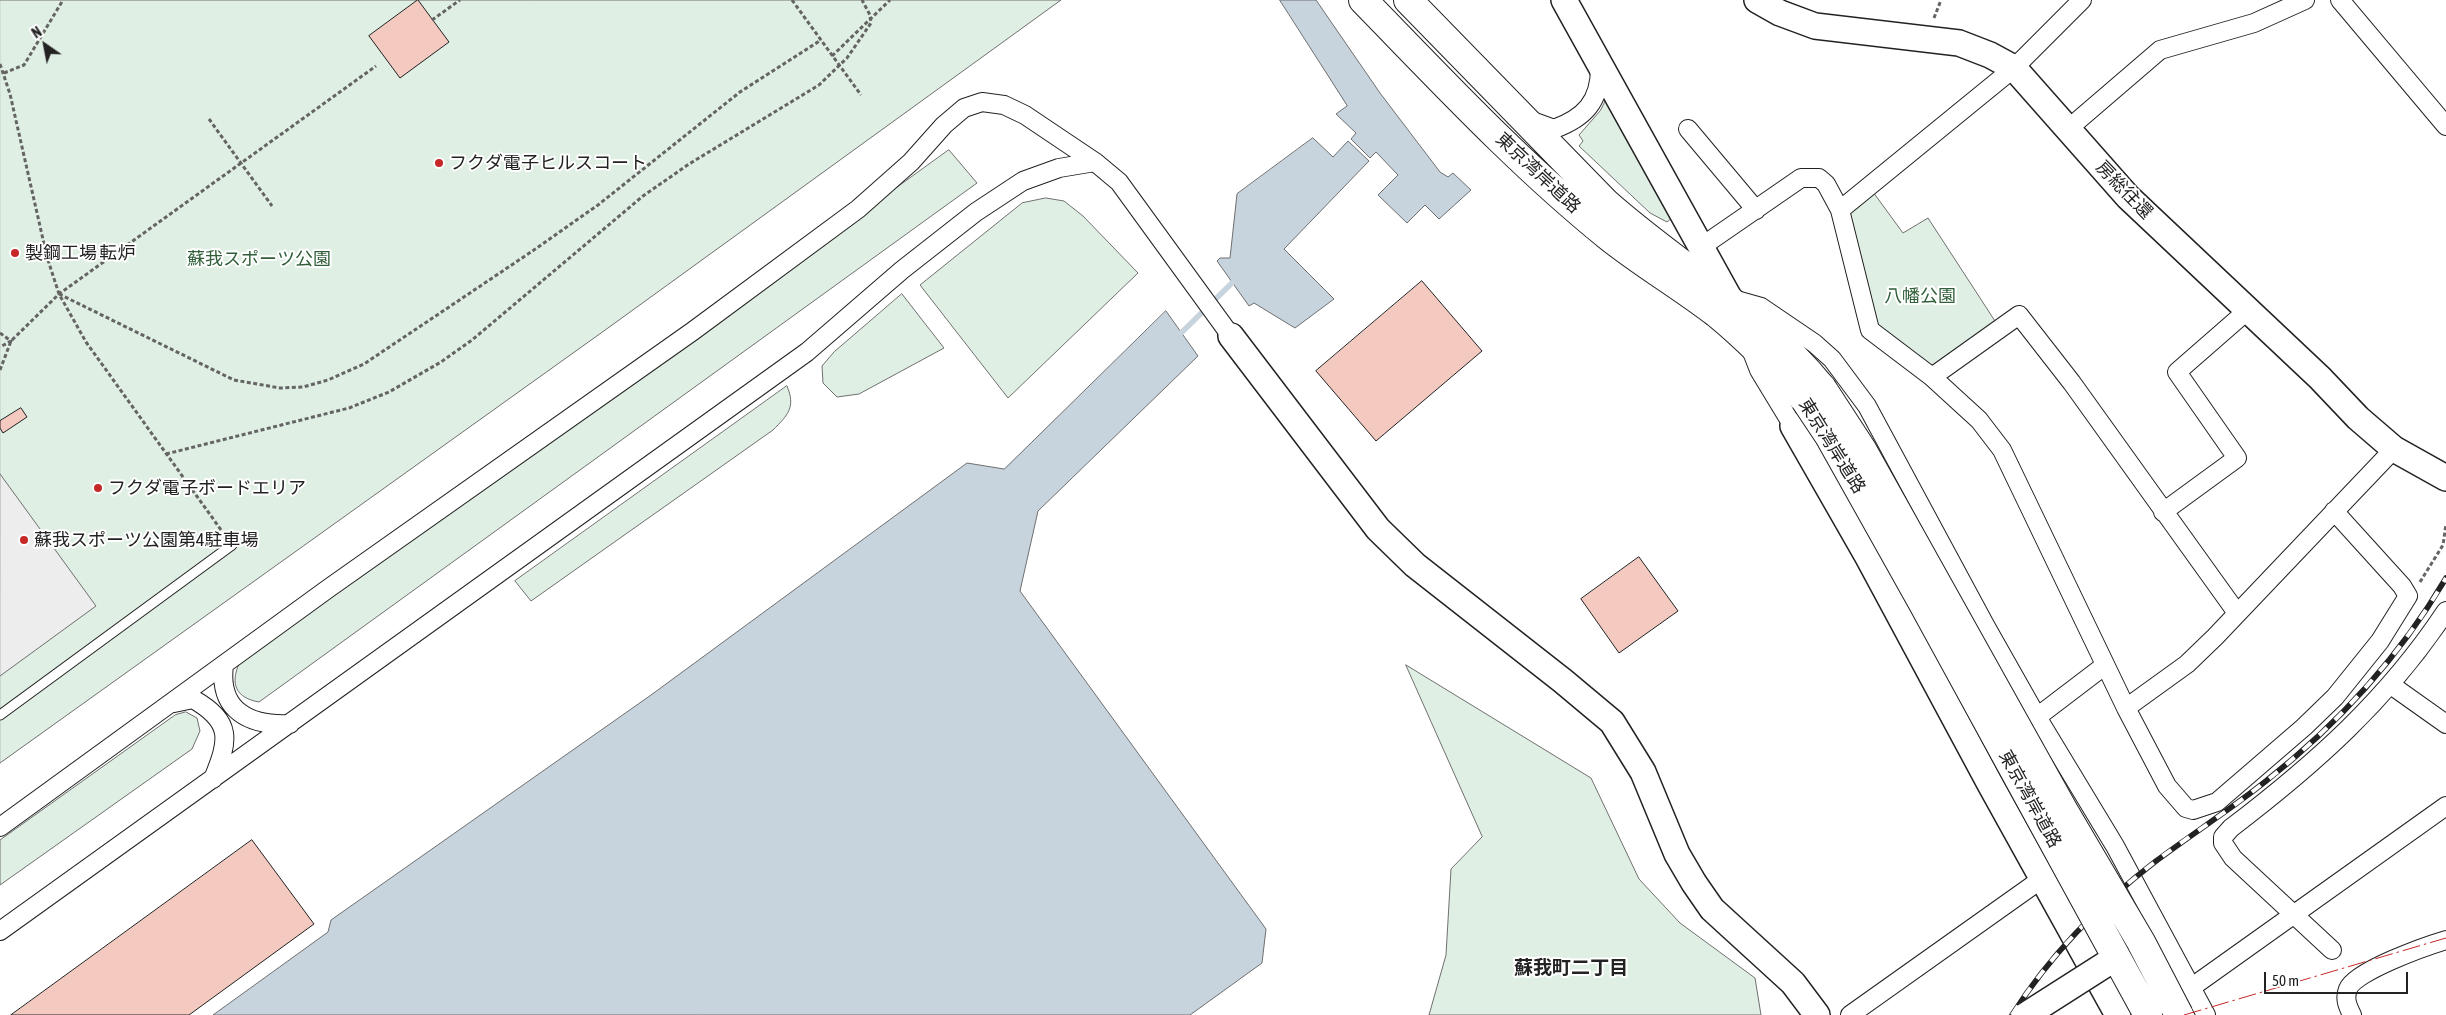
<!DOCTYPE html>
<html>
<head>
<meta charset="utf-8">
<style>
	body { margin:0 }
	#map { position:relative; width:2446px; height:1015px; overflow:hidden; background:#fff; font-family:"Asap Condensed",sans-serif }
	canvas { display:block }
	.north { position:absolute; left:20px; top:20px; width:50px; height:50px; -webkit-text-stroke:4px #fff; paint-order:stroke; rotate:327deg; font-size:14px; font-weight:700; line-height:20px; text-align:center; color:#222 }
	.north::after { content:''; display:block; margin:auto; width:18px; height:22px; background:#222; clip-path:polygon(50% 0,100% 100%,50% 72%,0 100%) }
	.scale { position:absolute; left:2264px; top:972px; width:144px; height:22px; box-sizing:border-box; border:2px solid #222; border-top:0; padding-left:6px; font-size:15px; line-height:18px; white-space:nowrap; color:#222; -webkit-text-stroke:4px #fff; paint-order:stroke }
</style>
</head>
<body>
<div id="map">
<canvas width="2446" height="1015"></canvas>
<div class="north">N</div>
<div class="scale">50 m</div>
</div>
<script>
const context = document.querySelector('canvas').getContext('2d');
context.lineJoin = 'round';
function fillPath(path, color) { context.fillStyle = color; context.fill(path, 'evenodd'); }
function strokePath(path, color, width, dash) { context.strokeStyle = color; context.lineWidth = width; context.lineCap = dash ? 'butt' : 'round'; context.setLineDash(dash || []); context.stroke(path); }
function label(font, color, halo, rows, align = 'center') {
  context.font = font + ' "Asap Condensed","Noto Sans JP",sans-serif'; context.lineWidth = 4; context.setLineDash([]); context.textBaseline = 'middle'; context.strokeStyle = halo; context.fillStyle = color; for (const [text, x, y, turn = 0] of rows) {
    context.save(); context.translate(x, y); context.rotate((+turn || 0) * Math.PI / 180); context.textAlign = isNaN(turn) ? turn : align; if (halo) context.strokeText(text, 0, 0); context.fillText(text, 0, 0); context.restore();
  }
}
const green = new Path2D(`
	M0,0H1061L608,328L0,763Z
	M1606,100L1673,217L1667,222L1650,213L1579,146L1583,141L1579,135L1600,111Z
	M949,150L977,183L259,702C236,698 230,684 239,664Z
	M1873,192L1903,233L1928,218L1995,321L1932,367L1877,327L1843,211Z
	M1046,198L1064,201L1083,216L1138,273L1008,398L920,285L1022,203Z
	M902,294L944,348L859,394L837,397L823,383L822,366L834,352Z
	M787,386C796,407 788,415 773,430L531,601L515,581Z
	M1406,665L1591,778L1639,879L1680,923L1755,978L1761,1015H1429L1446,955L1451,869L1482,837Z
	M186,712L197,718L200,731L192,749L0,885V840L175,715Z`);
fillPath(green, '#e0efe3');
strokePath(green, '#6f6f6f', 1);
const parking = new Path2D(`
	M0,474L96,606L0,676Z`);
fillPath(parking, '#ededed');
strokePath(parking, '#6f6f6f', 1);
const water = new Path2D(`
	M1280,0H1316L1380,93L1440,172L1448,177L1453,173L1471,190L1439,219L1425,205L1407,223L1378,195L1398,175L1376,152L1370,158L1351,139L1356,133L1336,114L1347,106Z
	M1313,138L1333,157L1348,141L1369,161L1284,249L1334,299L1295,328L1254,303L1249,306L1217,261L1220,258H1230L1237,194Z
	M1166,311L1198,356L1038,511L1020,591L1266,929L1262,963L1190,1015H213L328,932L331,920L651,695L967,463L1004,469Z`);
fillPath(water, '#c7d3dd');
strokePath(water, '#6f6f6f', 1);
strokePath(new Path2D(`
	M1177,337L1237,278`), '#c7d3dd', 5.5);
const building = new Path2D(`
	M418,0L449,42L400,78L369,36Z
	M1422,281L1482,351L1376,441L1316,371Z
	M21,408L27,417L3,433L0,428V421Z
	M1639,557L1678,611L1619,653L1581,599Z
	M252,840L314,924L189,1015H11Z`);
fillPath(building, '#f3c9c0');
strokePath(building, '#222', 1);
const lane = new Path2D(`
	M0,715L232,545`);
const street = new Path2D(`
	M2340,0L2446,126
	M1532,121L1554,129C1584,118 1600,102 1600,68
	M1688,129L1756,210
	M2068,129L2160,50L2254,23L2305,0
	M1840,210L2014,68L2082,0
	M1701,247L1801,178H1819L1826,184L1840,210L1870,330L1932,377L1979,420L2002,450L2126,708L2167,786L2186,808L2193,810L2217,802L2304,727L2335,697L2380,641L2408,596L2402,586L2334,511
	M1736,300L1761,307L1814,343L1832,359L1867,406L1985,625L2037,717L2115,846L2206,1015
	M1752,352L1759,370L1793,426
	M1932,377L2019,315L2072,383L2237,613
	M2163,512L2237,458L2177,372L2248,310
	M224,665C218,711 250,726 290,724
	M2391,685L2446,724
	M174,703L193,699C233,722 229,740 213,779
	M2126,708L2187,664L2215,637L2394,449
	M2037,717L2104,666
	M0,827L329,588L693,331L858,209L911,162L944,125L964,108L982,102L1004,105L1025,115L1095,162L1119,182L1231,336
	M0,931L807,352L902,270L976,212L1023,181L1059,168L1095,162
	M2332,950L2233,858L2223,843V837L2231,828C2315,764 2387,700 2446,611
	M2192,987L2446,806
	M1850,1015L2043,878
	M2352,1015C2348,1007 2344,999 2348,989C2355,971 2426,946 2446,940`);
const secondary = new Path2D(`
	M1564,0L1731,301
	M1757,0L1780,13L1815,26L1959,43L1990,55L2014,68L2128,197L2320,378L2358,418L2394,449L2446,478
	M1231,336L1378,529L1415,565L1563,681L1612,722L1643,772L1677,854L1694,883L1712,909L1793,983L1817,1015
	M1793,426L1868,557L1990,784L2118,1015`);
const highway = new Path2D(`
	M1363,0C1442,81 1520,165 1608,236C1643,264 1681,286 1716,313C1749,340 1777,369 1805,400
	M1408,0L1606,203C1677,266 1761,313 1822,388`);
strokePath(lane, '#222', 11);
strokePath(street, '#222', 20);
strokePath(secondary, '#222', 28);
strokePath(highway, '#222', 30);
strokePath(new Path2D(`
	M792,0L861,95
	M1934,18L1941,0
	M432,20L460,0
	M832,56L890,0
	M0,64L10,94L47,257L59,294L86,342L224,534
	M4,73L24,65L63,0
	M209,119L272,206
	M59,294L234,380L280,388L303,387L328,380L364,364L531,252L598,205L740,92L821,40
	M0,333L11,341L0,347
	M0,370L11,341L59,294L376,66
	M166,454L349,408L389,392L441,362L472,340L643,196L689,164L819,85L847,58L871,23L870,15L862,0
	M2420,582L2443,545L2446,524`), '#646464', 3, [4, 2.5]);
strokePath(lane, '#fff', 9);
strokePath(street, '#fff', 18);
strokePath(secondary, '#fff', 25);
strokePath(highway, '#fff', 28);
const rail = new Path2D(`
	M2012,1015C2050,955 2100,904 2156,861C2192,834 2231,809 2266,781C2337,725 2400,656 2446,578`);
strokePath(rail, '#222', 5.5);
strokePath(rail, '#fff', 4, [11]);
const secondaryBridge = new Path2D(`
	M2026,1015L2117,957`);
const highwayBridge = new Path2D(`
	M1822,388L1863,451L2064,811L2141,942L2179,1015
	M1805,400L1829,436L1922,602L2148,1015`);
strokePath(secondaryBridge, '#222', 28, []);
strokePath(highwayBridge, '#222', 30, []);
strokePath(secondaryBridge, '#fff', 25);
strokePath(highwayBridge, '#fff', 28);
strokePath(new Path2D(`
	M2184,1015L2446,938`), '#c62828', 1, [18, 4, 2.5, 4]);
for (const [x, y, r, color] of [
	[439,163,5,"#c62828"],
	[15,253,5,"#c62828"],
	[98,488,5,"#c62828"],
	[24,540,5,"#c62828"]
]) { const dot = new Path2D(); dot.arc(x, y, r, 0, 2 * Math.PI); context.fillStyle = color; context.fill(dot); strokePath(dot, '#fff', 2); }
label('18px', '#222', '#fff', [
	["フクダ電子ヒルスコート",449,163],
	["製鋼工場 転炉",25,253],
	["フクダ電子ボードエリア",108,488],
	["蘇我スポーツ公園第4駐車場",34,540]
], 'left');
label('18px', '#222', '#fff', [
	["東京湾岸道路",1538,173,43],
	["房総往還",2124,190,46],
	["東京湾岸道路",1832,446,58],
	["東京湾岸道路",2030,799,61]
]);
label('18px', '#2f5e38', '#fff', [
	["蘇我スポーツ公園",259,259],
	["八幡公園",1920,296]
]);
label('bold 19px', '#222', '#fff', [
	["蘇我町二丁目",1571,968]
]);
</script>
</body>
</html>
